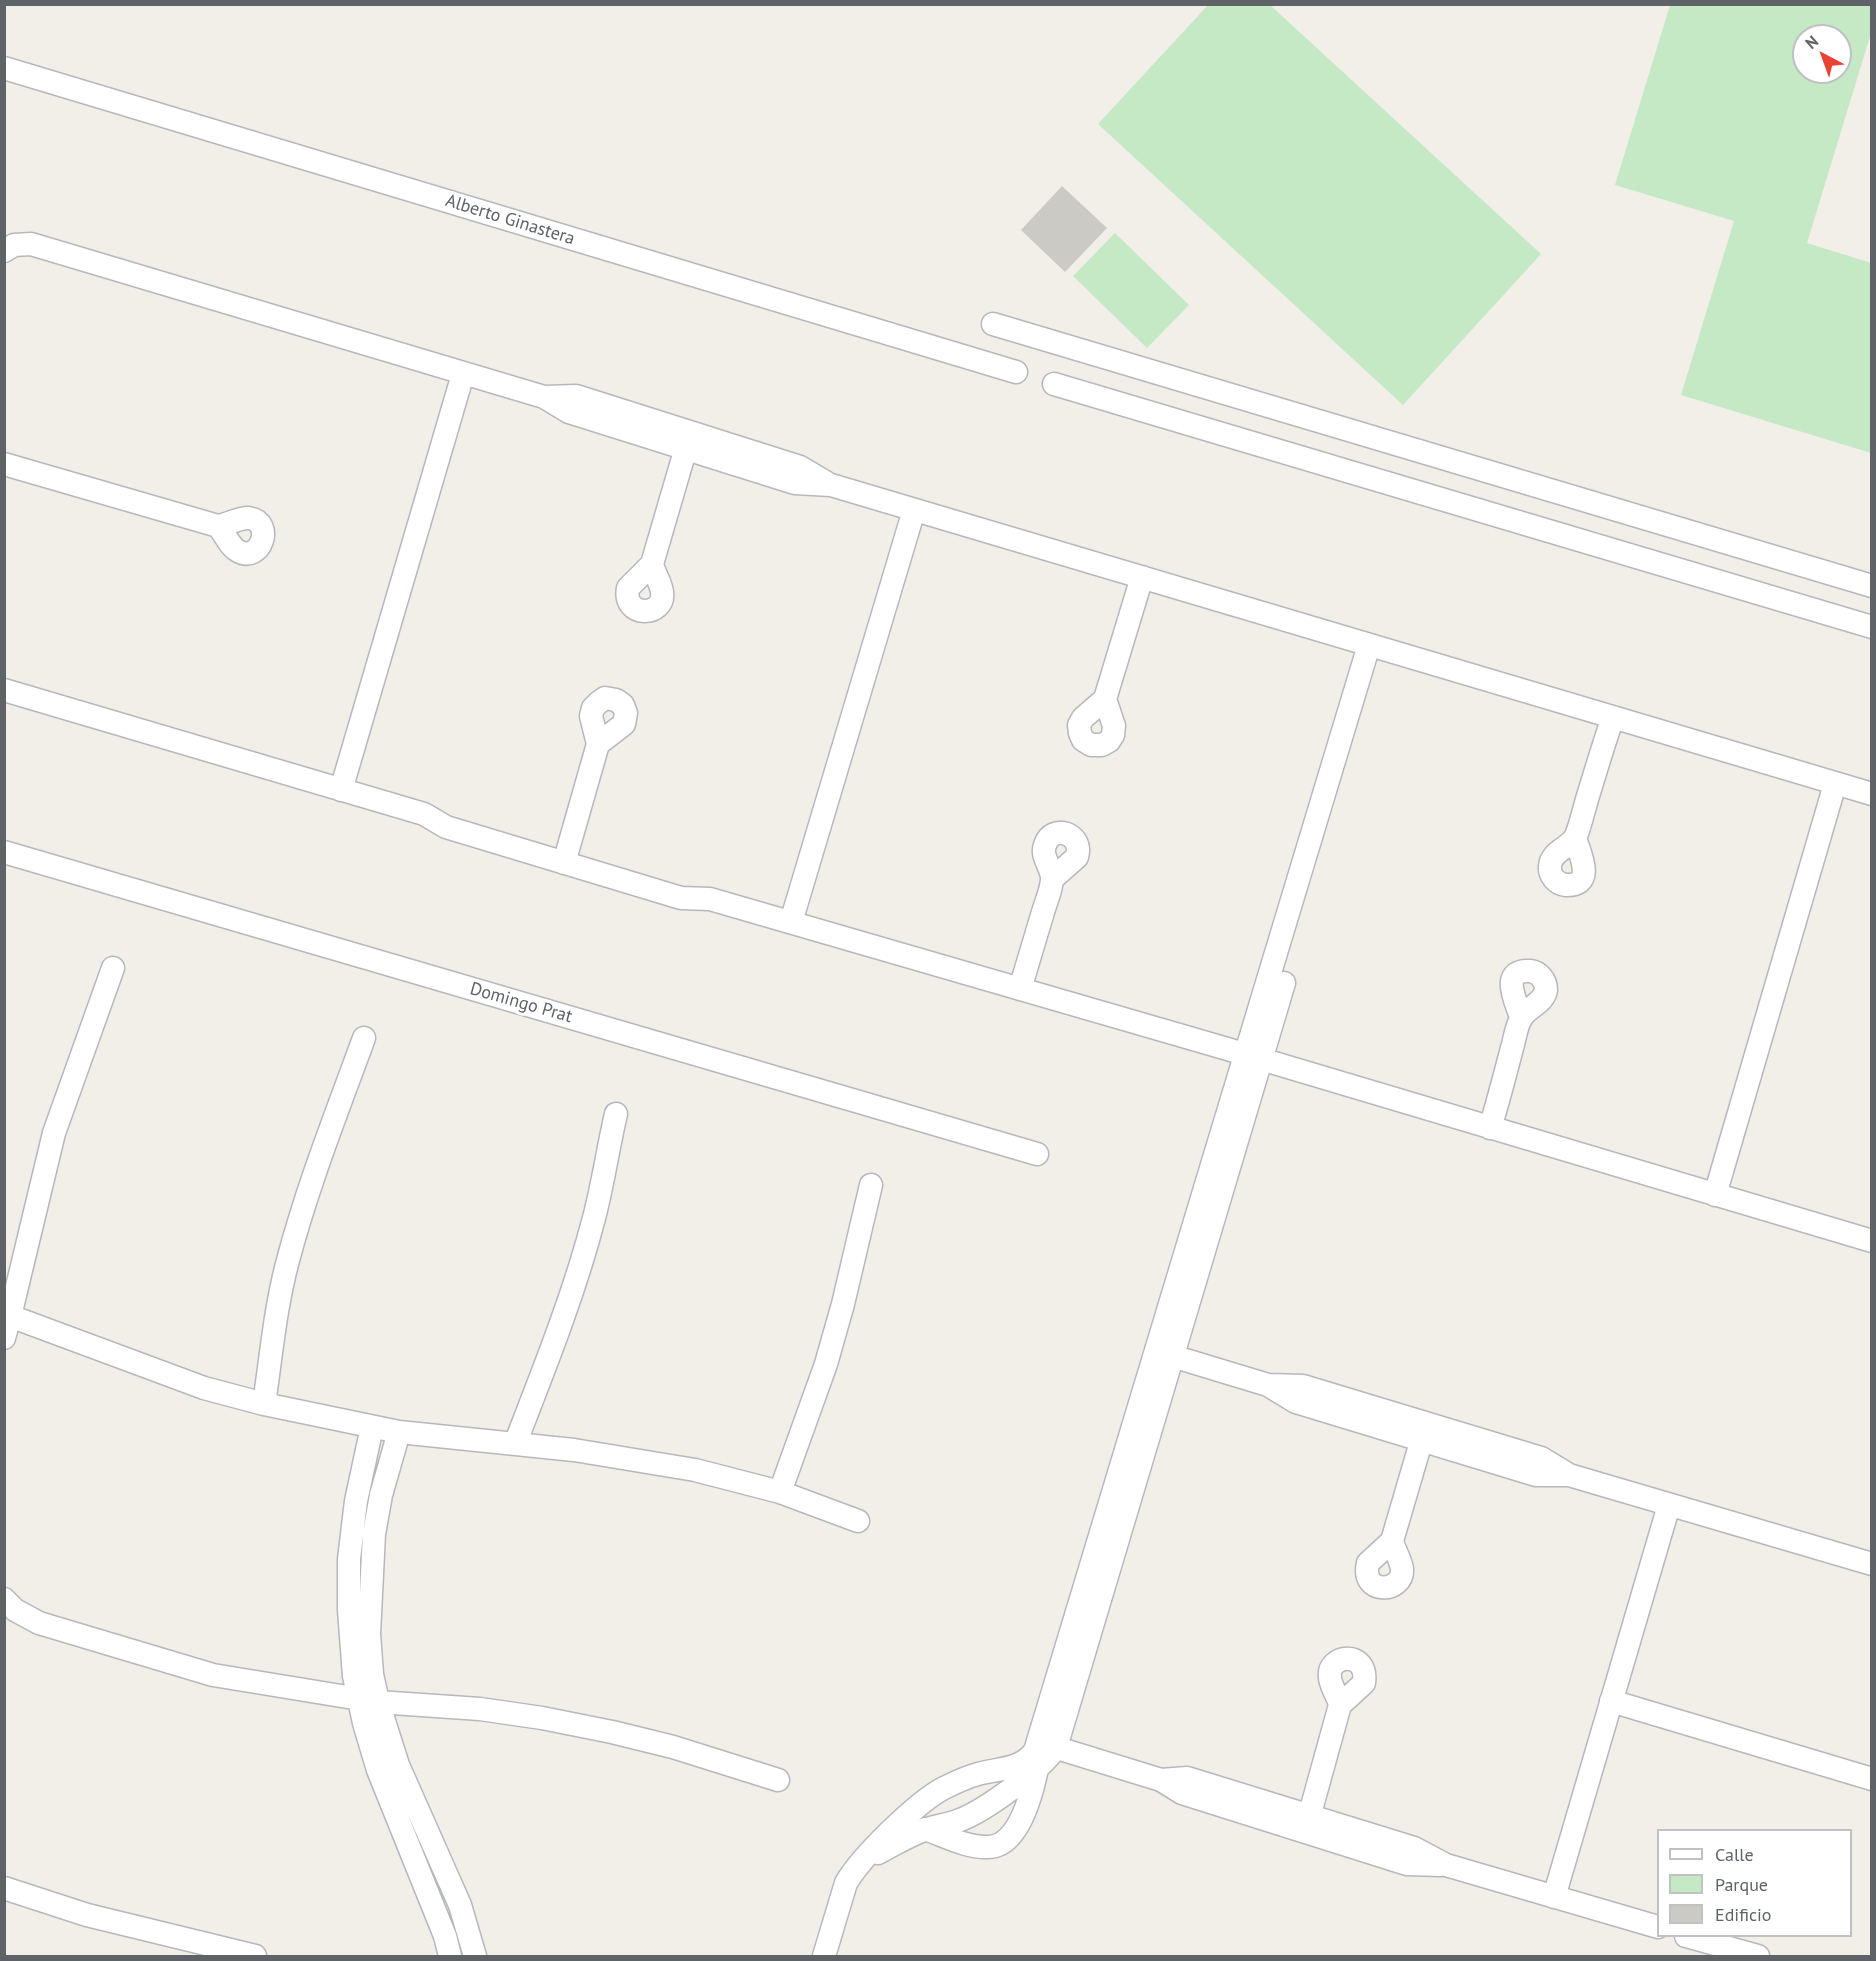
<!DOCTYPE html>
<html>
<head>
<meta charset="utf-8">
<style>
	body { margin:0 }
	#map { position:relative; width:1876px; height:1961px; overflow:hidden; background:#f1efe8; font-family:"PT Sans",sans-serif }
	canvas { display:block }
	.frame { position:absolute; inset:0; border:6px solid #5f6368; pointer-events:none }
	.legend { position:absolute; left:1657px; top:1829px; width:195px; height:108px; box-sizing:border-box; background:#fff; border:2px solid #bfc1c3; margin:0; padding:8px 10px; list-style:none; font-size:18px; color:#5f6368 }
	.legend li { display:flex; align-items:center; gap:12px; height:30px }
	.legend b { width:30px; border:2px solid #bfc1c3 }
	.north { position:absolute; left:1792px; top:24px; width:60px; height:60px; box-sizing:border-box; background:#fff; border:2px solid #bfc1c3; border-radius:50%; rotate:319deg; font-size:16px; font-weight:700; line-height:24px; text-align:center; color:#5f6368 }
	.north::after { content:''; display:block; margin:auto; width:21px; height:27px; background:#ea4335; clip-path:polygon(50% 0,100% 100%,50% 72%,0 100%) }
</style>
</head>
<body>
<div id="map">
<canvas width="1876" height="1961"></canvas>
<div class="frame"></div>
<ul class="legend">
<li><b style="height:8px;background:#fff"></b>Calle</li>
<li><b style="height:16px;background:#c5e8c5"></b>Parque</li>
<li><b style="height:16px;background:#cccac5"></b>Edificio</li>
</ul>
<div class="north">N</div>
</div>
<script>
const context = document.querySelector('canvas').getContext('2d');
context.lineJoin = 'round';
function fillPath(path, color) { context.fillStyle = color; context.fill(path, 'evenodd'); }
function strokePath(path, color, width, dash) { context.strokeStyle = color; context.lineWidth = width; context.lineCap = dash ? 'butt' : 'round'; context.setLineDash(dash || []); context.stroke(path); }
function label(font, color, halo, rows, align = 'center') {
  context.font = font + ' "PT Sans",sans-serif'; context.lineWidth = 6; context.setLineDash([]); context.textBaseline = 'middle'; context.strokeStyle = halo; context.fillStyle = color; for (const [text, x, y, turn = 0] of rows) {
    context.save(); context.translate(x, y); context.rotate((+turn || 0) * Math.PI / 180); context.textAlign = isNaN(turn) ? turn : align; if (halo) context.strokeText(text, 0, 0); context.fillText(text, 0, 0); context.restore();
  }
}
fillPath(new Path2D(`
	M1209,4L1270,5L1541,254L1403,405L1098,124Z
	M1670,5H1871V33L1807,243L1871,263V453L1681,395L1734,221L1615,185ZM1804,36H1840V72H1804Z
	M1115,233L1189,305L1147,348L1073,276Z`), '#c5e8c5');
fillPath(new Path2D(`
	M1062,186L1107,228L1065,272L1021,230Z`), '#cccac5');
const minor = new Path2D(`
	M4,68L1016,372
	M4,251L14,245L31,244L544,397L569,412L795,483L831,485L1872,794
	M993,324L1872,586
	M1054,384L1872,627
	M545,397L576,396L800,467L827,483
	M4,464L218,526C227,525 240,517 249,518C275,522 261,564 238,551C230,547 225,534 218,526
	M652,564C654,573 661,583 662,592C666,617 622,619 628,588L652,564L690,434
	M4,690L424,814L446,827L681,898L710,899L1224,1048L1872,1241
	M1105,699L1083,718L1079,725L1080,733L1083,740L1091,745H1102L1109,741L1113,735L1114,726L1105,699L1142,577
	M341,790L463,374
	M1575,838C1579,852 1597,886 1566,885C1556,884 1549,875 1550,866C1551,851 1570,848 1576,836C1581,823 1584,809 1588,796C1596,770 1604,743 1613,717
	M4,852L1037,1154
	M564,863L598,744L591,716L593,708L598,703L605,698L616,700L623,705L626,713L624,724L598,744
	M791,922L914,510
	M1020,989C1028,963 1035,938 1043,912C1046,902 1051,891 1052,880C1053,868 1040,857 1045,845C1052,823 1084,833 1077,857L1052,879
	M1490,1128C1498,1102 1505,1075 1512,1048C1515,1039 1516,1025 1522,1017C1528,1007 1544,1003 1546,990C1546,980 1539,972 1530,971C1498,969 1517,1003 1521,1018
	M1715,1195L1835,784
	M10,1316L54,1133L113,968
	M4,1338L10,1316L204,1388L264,1404L399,1432L574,1450L695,1470L780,1492L858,1521
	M1159,1352L1268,1385L1296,1402L1536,1475H1568
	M1268,1385L1303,1386L1541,1458L1569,1475L1872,1564
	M264,1404C271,1357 275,1310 287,1264C307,1187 337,1112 364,1038
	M372,1427L356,1501L349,1559V1610L354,1676L364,1723L378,1770L445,1936L450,1956
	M399,1432L381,1495L374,1534L369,1634L372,1674L378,1702L398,1765L460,1905L475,1956
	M515,1444C544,1369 574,1295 594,1218C603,1184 608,1148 616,1114
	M780,1492L826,1364L843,1304L871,1185
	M1392,1541C1394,1550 1401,1560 1402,1569C1404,1593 1360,1596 1368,1563L1392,1541L1426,1425
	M4,1599L15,1610L39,1623L213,1675L378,1702L480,1709L542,1718L612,1732L673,1747L778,1780
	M1611,1701L1872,1779
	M1041,1743L1161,1780L1182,1793L1407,1864L1441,1865
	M1161,1780L1187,1778L1414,1848L1446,1865L1658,1927
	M1306,1828L1340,1705L1364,1683C1369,1649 1326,1654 1330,1678C1331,1687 1338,1696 1340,1705
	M925,1829C945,1836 967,1848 988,1847C1019,1847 1032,1793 1037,1769L1033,1764
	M878,1853C893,1845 908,1836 924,1830C935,1826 948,1825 960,1820C984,1811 1043,1769 1056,1747L1284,983
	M4,1888L87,1915L255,1956
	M1554,1897L1669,1505
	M1686,1936L1758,1956
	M824,1956L846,1883C861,1857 917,1802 944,1788C954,1783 967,1777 978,1774C1000,1768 1021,1770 1035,1751L1369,645`);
strokePath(minor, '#b5b8bc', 25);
strokePath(minor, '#fff', 22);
label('18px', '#5f6368', '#fff', [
	["Alberto Ginastera",510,220,17],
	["Domingo Prat",521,1003,16]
]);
</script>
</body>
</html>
